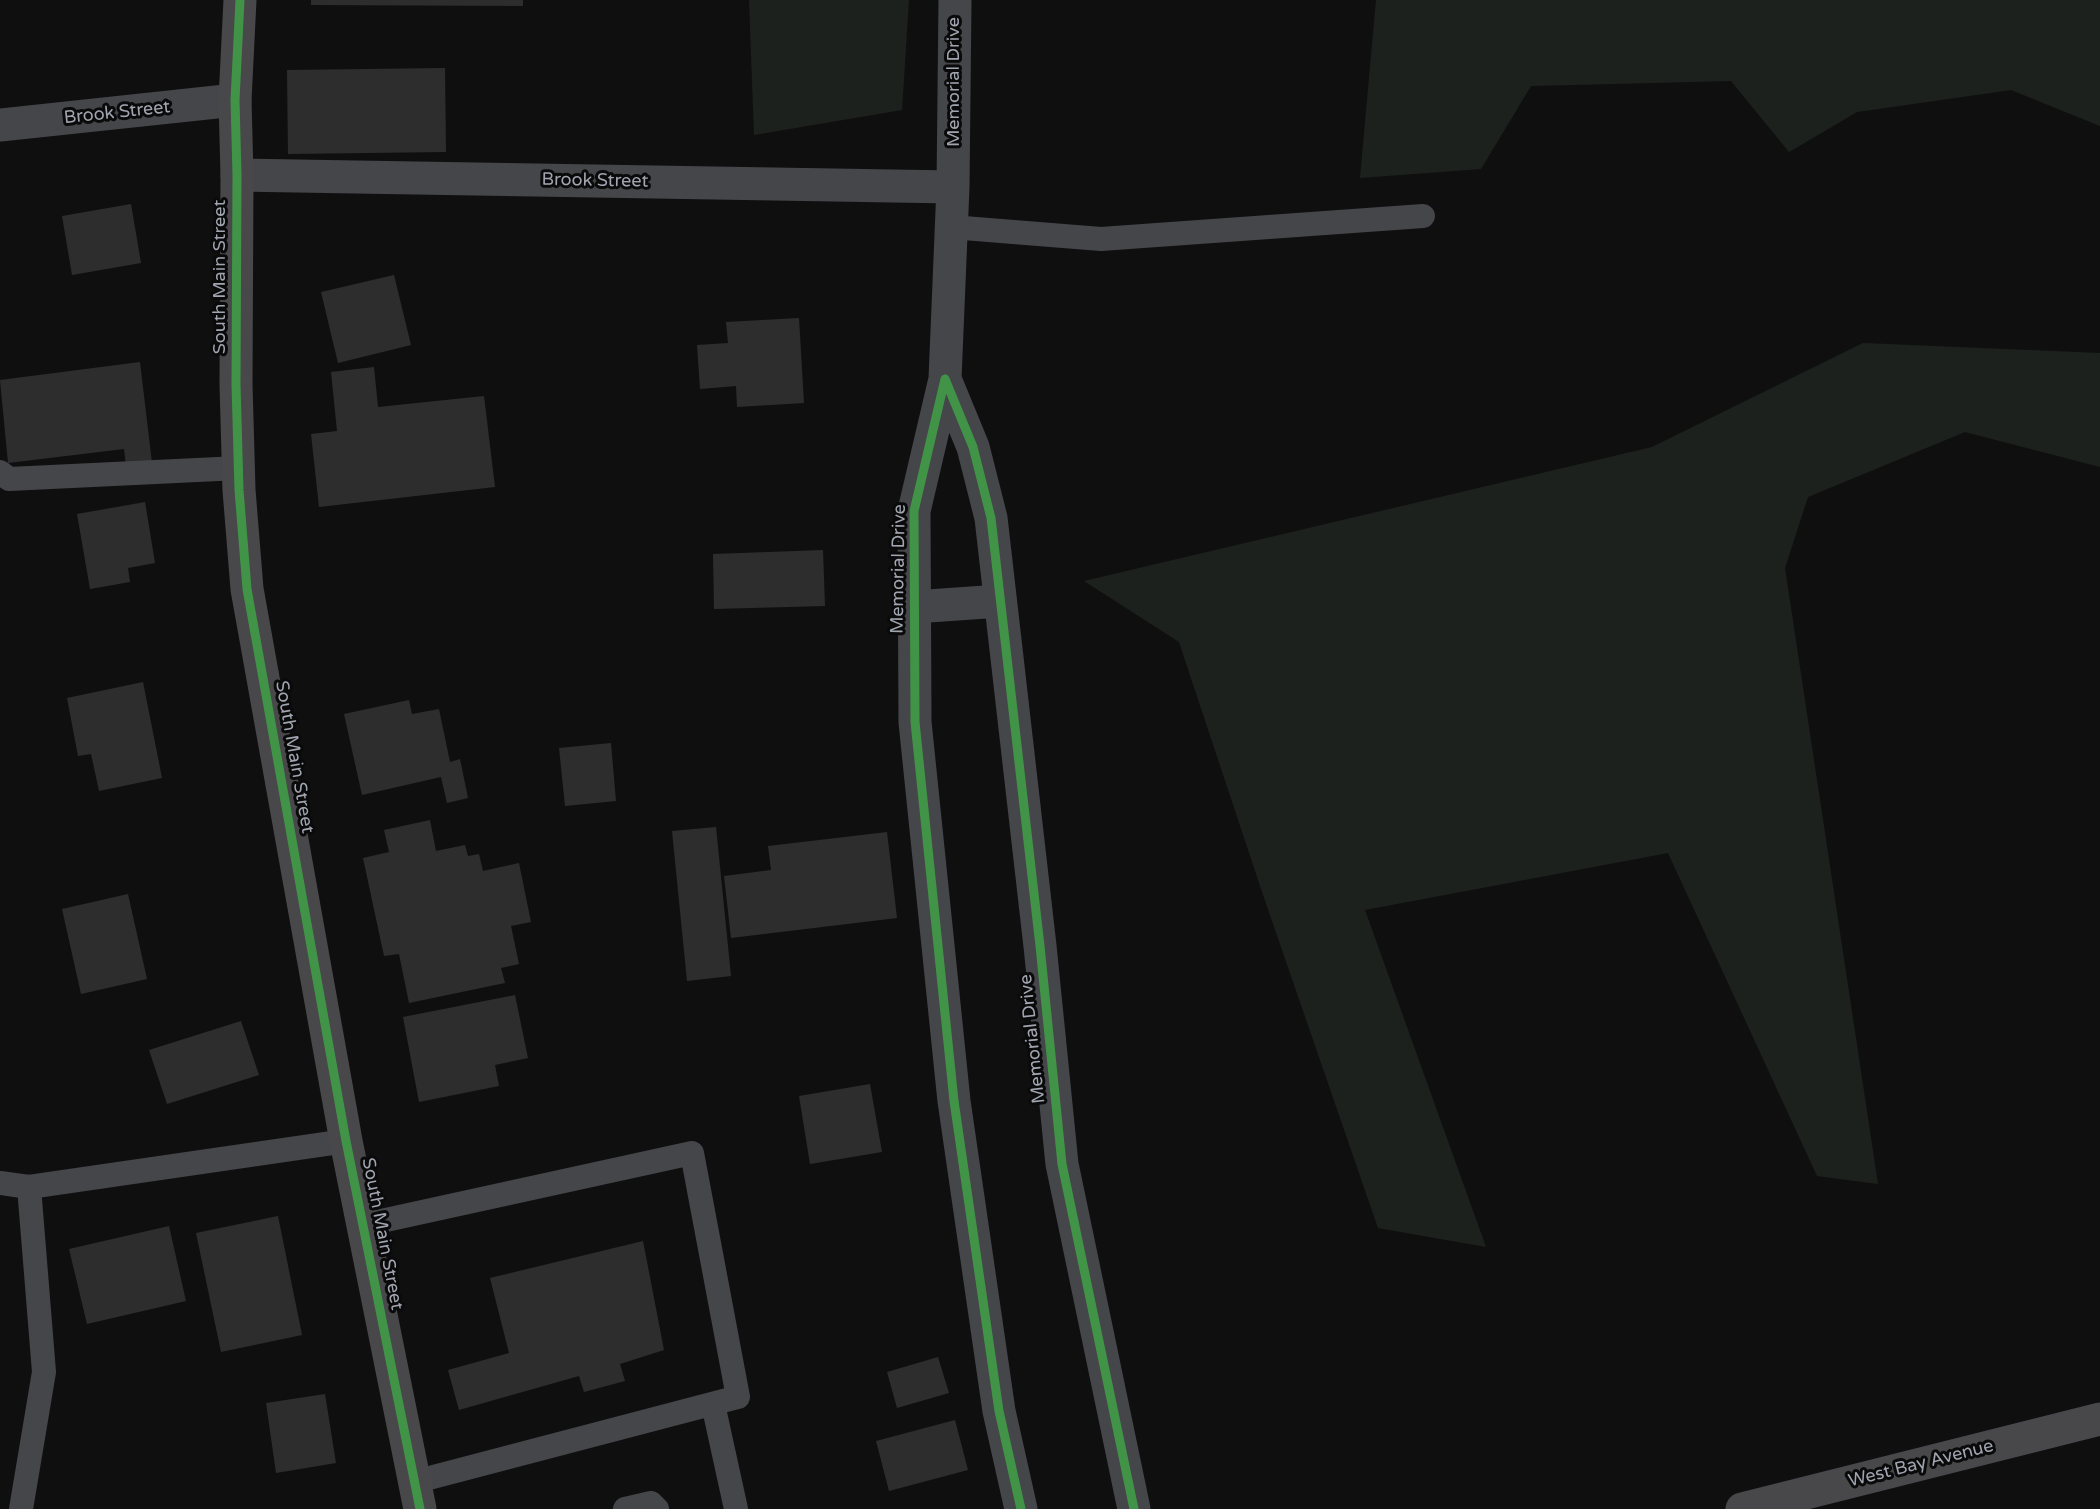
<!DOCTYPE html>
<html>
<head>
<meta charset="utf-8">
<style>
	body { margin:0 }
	canvas { display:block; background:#0f0f10 }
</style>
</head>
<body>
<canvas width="2100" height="1509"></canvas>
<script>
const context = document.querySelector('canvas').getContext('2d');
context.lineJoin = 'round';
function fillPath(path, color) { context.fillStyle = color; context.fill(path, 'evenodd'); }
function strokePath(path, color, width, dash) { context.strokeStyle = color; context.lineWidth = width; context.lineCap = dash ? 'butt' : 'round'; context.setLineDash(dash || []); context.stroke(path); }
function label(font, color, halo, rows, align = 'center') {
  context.font = font + ' "Varela Round",sans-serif'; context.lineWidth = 6; context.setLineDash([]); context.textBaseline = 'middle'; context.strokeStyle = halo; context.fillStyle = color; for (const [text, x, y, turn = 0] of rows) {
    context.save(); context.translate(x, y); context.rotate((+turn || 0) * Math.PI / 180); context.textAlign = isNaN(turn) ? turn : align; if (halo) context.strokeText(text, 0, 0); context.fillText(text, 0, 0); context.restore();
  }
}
fillPath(new Path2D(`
	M749,0H909L902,110L754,135Z
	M1376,0H2100V126L2011,90L1857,112L1789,152L1731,81L1531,86L1481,169L1360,178Z
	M1863,343L2100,353V467L1965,432L1808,497L1785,568L1878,1184L1817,1176L1668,853L1365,910L1486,1247L1378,1228L1262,892L1179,642L1084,581L1652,447Z`), '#1c211d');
fillPath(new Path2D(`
	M311,0H523V6L311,5Z
	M445,68L446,152L288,154L287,70Z
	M131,204L141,263L72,275L62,216Z
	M394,275L411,345L338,363L321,292Z
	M799,318L804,403L737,407L736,386L700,389L697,345L728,343L726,322Z
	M140,362L152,463L126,466L124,449L8,463L0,380Z
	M374,367L378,407L484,396L495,487L319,507L311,434L337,431L331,372Z
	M145,502L155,563L128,568L130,582L90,589L77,514Z
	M823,550L825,606L714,609L713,554Z
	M143,682L162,778L99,791L91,754L78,756L67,698Z
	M409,700L412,714L439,709L450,762L460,759L468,798L447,803L441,777L362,795L344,714Z
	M611,743L616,801L565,806L559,748Z
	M430,820L436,851L465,845L468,856L479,854L483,871L519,863L531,922L511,926L519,964L501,968L505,983L409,1003L399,954L384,956L363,858L389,852L384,830Z
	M716,827L731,976L687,981L672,831Z
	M887,832L897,918L731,938L724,876L771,870L768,846Z
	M128,894L147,979L81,994L62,909Z
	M515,995L528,1058L495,1065L499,1086L419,1102L403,1017Z
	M241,1021L259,1075L167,1104L149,1050Z
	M870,1084L882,1152L810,1164L799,1096Z
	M278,1216L302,1335L221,1352L196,1233Z
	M169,1226L186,1301L87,1324L69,1249Z
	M643,1241L664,1350L620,1364L625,1381L584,1392L579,1376L459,1410L448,1370L509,1353L490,1278Z
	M938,1357L949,1393L897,1408L887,1372Z
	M325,1394L336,1463L276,1473L266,1403Z
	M955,1420L968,1470L889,1491L876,1441Z`), '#2d2d2e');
strokePath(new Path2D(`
	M951,227L1101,239L1423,216
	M0,472L9,479L239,468
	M0,1183L29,1187
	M363,1225L692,1153L738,1397L414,1482
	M713,1404L736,1509
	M21,1509L44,1372L29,1187L346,1141
	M625,1509L651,1503L657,1509`), '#454649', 24);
strokePath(new Path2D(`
	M0,125L235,100
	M237,175L953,187
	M945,379L953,187L955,0
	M914,607L1000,601
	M1021,1509L999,1411L954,1101L915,722L914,511L945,379L973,447L991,518L1040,946L1062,1164L1134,1509`), '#454649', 33);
strokePath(new Path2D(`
	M1742,1509L2100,1419`), '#48484b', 33);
strokePath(new Path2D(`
	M240,0L235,100L237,175L236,384L239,490L247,589L346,1141L420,1509`), '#48484a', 33);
strokePath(new Path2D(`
	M240,0L235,100L237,175L236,384L239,490L247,589L346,1141L420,1509
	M1021,1509L999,1411L954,1101L915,722L914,511L945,379L973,447L991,518L1040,946L1062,1164L1134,1509`), '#419447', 9);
label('18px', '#a1a5b0', '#0a0a0b', [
	["Memorial Drive",954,82,-90],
	["Brook Street",117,113,-6],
	["Brook Street",595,181,1],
	["South Main Street",220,277,-90],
	["Memorial Drive",899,569,-89],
	["South Main Street",294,757,80],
	["Memorial Drive",1033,1039,-96],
	["South Main Street",382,1234,79],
	["West Bay Avenue",1921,1464,-14]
]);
</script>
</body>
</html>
